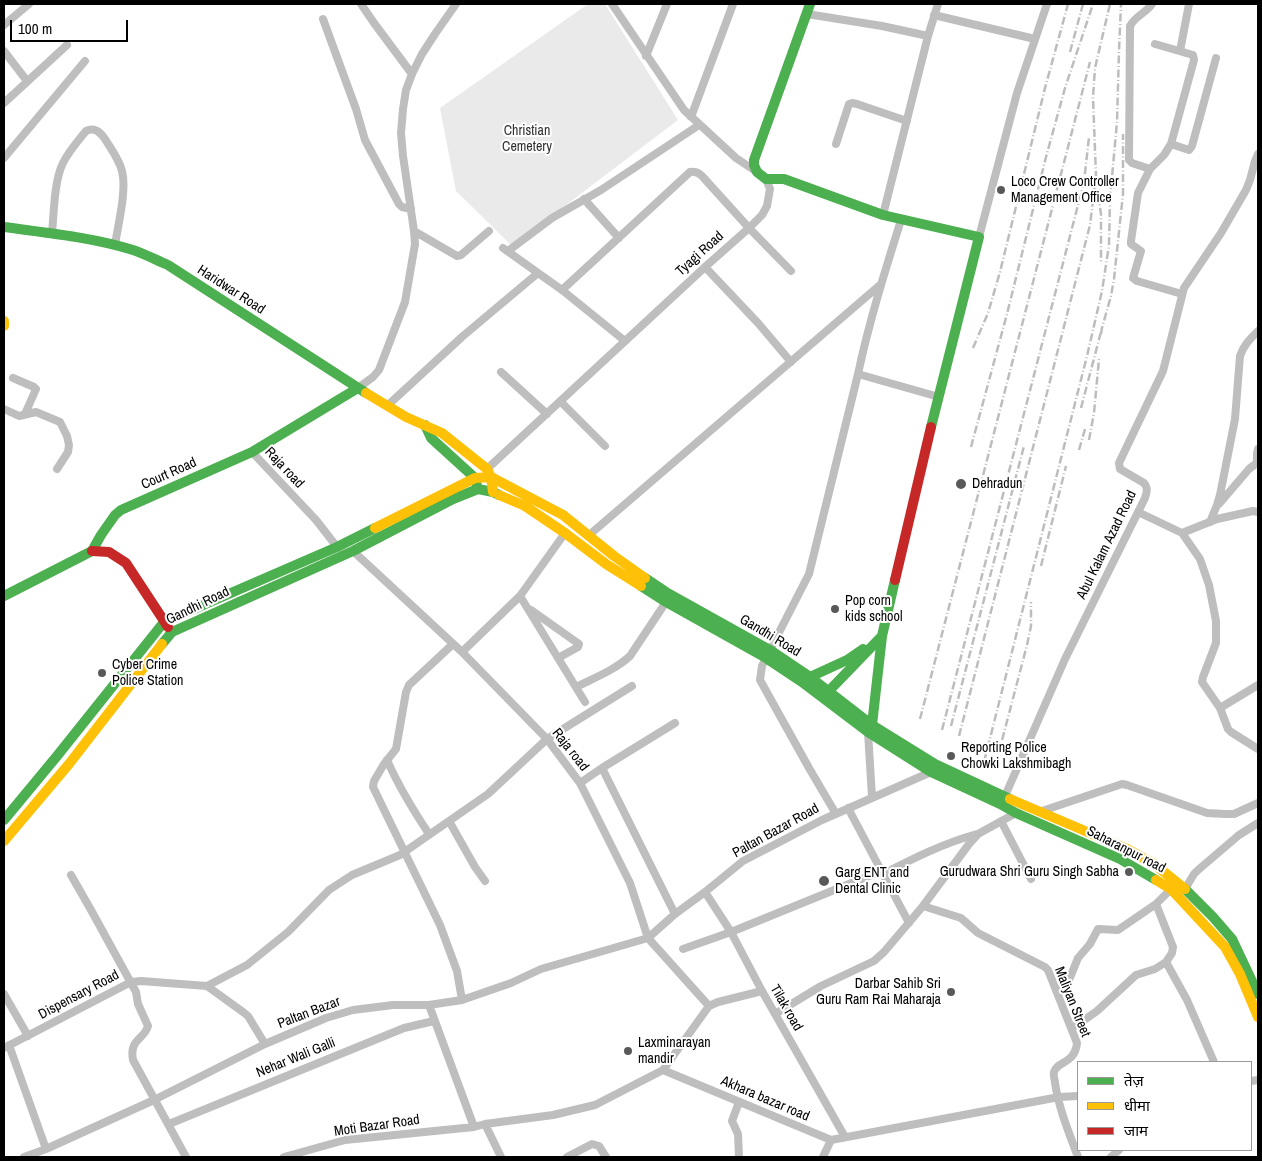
<!DOCTYPE html>
<html>
<head>
<meta charset="utf-8">
<style>
	body { margin:0 }
	#map { position:relative; width:1262px; height:1161px; overflow:hidden; background:#fff; font-family:"Archivo Narrow","Noto Sans Devanagari",sans-serif }
	canvas { display:block }
	.frame { position:absolute; inset:0; border:5px solid #000; pointer-events:none }
	.legend { position:absolute; left:1077px; top:1061px; width:175px; height:90px; box-sizing:border-box; background:#fff; border:1px solid #999; margin:0; padding:6px 9px; list-style:none; font-size:15px; color:#000 }
	.legend li { display:flex; align-items:center; gap:10px; height:25px }
	.legend b { width:25px; border:1px solid #999 }
	.scale { position:absolute; left:10px; top:20px; width:118px; height:22px; box-sizing:border-box; border:2px solid #000; border-top:0; padding-left:6px; font-size:15px; line-height:18px; white-space:nowrap; color:#000; -webkit-text-stroke:4px #fff; paint-order:stroke }
</style>
</head>
<body>
<div id="map">
<canvas width="1262" height="1161"></canvas>
<div class="frame"></div>
<ul class="legend">
<li><b style="height:6px;background:#4caf50"></b>तेज़</li>
<li><b style="height:6px;background:#ffc107"></b>धीमा</li>
<li><b style="height:6px;background:#c62828"></b>जाम</li>
</ul>
<div class="scale">100 m</div>
</div>
<script>
const context = document.querySelector('canvas').getContext('2d');
context.lineJoin = 'round';
function fillPath(path, color) { context.fillStyle = color; context.fill(path, 'evenodd'); }
function strokePath(path, color, width, dash) { context.strokeStyle = color; context.lineWidth = width; context.lineCap = dash ? 'butt' : 'round'; context.setLineDash(dash || []); context.stroke(path); }
function label(font, color, halo, rows, align = 'center') {
  context.font = font + ' "Archivo Narrow",sans-serif'; context.lineWidth = 4; context.setLineDash([]); context.textBaseline = 'middle'; context.strokeStyle = halo; context.fillStyle = color; for (const [text, x, y, turn = 0] of rows) {
    context.save(); context.translate(x, y); context.rotate((+turn || 0) * Math.PI / 180); context.textAlign = isNaN(turn) ? turn : align; if (halo) context.strokeText(text, 0, 0); context.fillText(text, 0, 0); context.restore();
  }
}
fillPath(new Path2D(`
	M588,4H605L678,120L512,246L456,191L440,108Z`), '#eaeaea');
strokePath(new Path2D(`
	M361,4L374,23L412,74
	M612,4L684,110L736,158L757,172
	M1152,4C1146,13 1135,16 1130,26L1129,160L1132,163L1150,169L1138,193L1131,241V244L1141,251L1133,278L1137,281L1182,294
	M807,14L882,26L928,36
	M934,15L1035,39
	M323,19L356,109L365,140L399,204L402,207L411,209
	M4,25L29,4
	M4,51L27,81
	M1180,51L1189,4
	M646,56L667,4
	M4,103L67,45
	M691,117L733,4
	M836,144L849,104L852,103L857,104L907,121
	M1171,144L1189,150L1192,146L1216,58
	M4,158L85,61
	M1150,169L1164,155L1171,144L1194,60L1193,55L1155,44
	M584,199L619,238
	M883,215L928,36L938,4
	M414,231L457,256L461,255L489,231
	M52,233C54,213 54,181 63,163C69,151 78,141 86,131C95,127 100,132 105,139C111,149 119,159 122,171C127,190 118,225 115,245
	M979,237L1017,93L1047,4
	M503,248L562,290L625,341
	M508,251L552,218L601,190L699,125
	M705,267L758,323L791,362
	M562,290L690,172C695,171 698,172 702,176L749,228L791,271
	M501,372L547,414
	M858,374L939,397
	M13,378L34,387L36,389L25,414
	M358,388L373,377L379,370L405,302L415,244L414,231L403,156L401,133L403,109L406,90L412,74L422,54L435,34L456,4
	M560,401L605,446
	M387,406L463,336L538,273
	M4,409L19,416L36,412L60,422L67,436L69,445L68,452L57,469
	M252,452L316,520L337,547
	M1257,462V453L1258,449
	M487,469L705,267L749,228L762,215L767,206L770,189L766,179
	M1219,504L1249,469L1258,462
	M1138,512L1182,533L1200,559L1209,585L1216,621V643L1203,677L1202,682L1220,708L1228,729L1231,732L1258,749
	M1210,522L1217,505L1220,495L1235,419L1240,356C1243,346 1250,339 1258,331V332
	M1182,533L1217,519L1253,511L1258,512
	M588,536L880,285
	M353,551L462,652L547,739L580,783L630,883L648,938L709,1006
	M520,596L585,702
	M531,610L579,644L578,647L558,658
	M453,644L409,685L406,692L396,749L384,764L374,781L373,787L440,925L457,971L462,1000
	M770,650L809,574L858,374C869,322 885,271 901,220
	M462,652L520,596L565,533
	M766,658L762,666L760,680L809,768L836,814
	M576,687C594,678 615,670 630,656L666,602
	M1220,708L1258,685
	M868,732L872,797
	M387,760C399,787 413,810 429,834
	M602,768L675,914
	M580,783L602,768L675,723
	M1005,796L1065,659L1145,498C1147,492 1148,488 1144,483L1120,469L1119,463L1163,371L1184,288L1221,233L1246,190L1250,180L1255,161L1258,154
	M848,808L909,923
	M1039,812L1122,784L1127,785L1207,813L1225,814H1234L1258,803
	M1016,813L978,834L969,844L923,906L961,918L978,933L1045,967L1048,970L1077,1043C1075,1064 1057,1061 1054,1072C1053,1075 1055,1080 1055,1083C1059,1109 1069,1133 1078,1157
	M449,821L475,867L485,881
	M1001,821L1031,879
	M883,874C914,858 944,843 977,834
	M71,875L91,910L136,992L138,1004L148,1026C144,1040 129,1039 133,1060L186,1157
	M1171,889L1156,904L1173,947L1172,953L1166,962L1187,1000L1214,1062
	M1185,889L1194,874L1198,870L1239,835L1258,823
	M705,892L731,932L762,991L845,1137
	M683,949L731,932L881,871
	M207,986L247,965L288,932L329,890L352,875L400,855L488,794L547,739L632,686
	M1058,993L1067,985L1078,958L1090,944L1098,929L1118,930L1156,904
	M4,994L28,1036
	M429,1005L474,1127
	M775,1014L821,986L874,961L884,952L923,906
	M1071,1028L1080,1023L1097,1011L1136,975L1155,969L1166,962
	M9,1045L46,1149
	M4,1048L131,982L141,981L207,986L243,1012L248,1016L265,1044
	M663,1070L831,1140
	M1251,1081L1258,1080
	M169,1124L404,1028L434,1021
	M485,1124L501,1157
	M831,1140L1059,1097L1078,1096
	M24,1157L46,1149L154,1100L265,1044L326,1018L353,1010L393,1005H429L462,1000L511,983L541,969L648,938L675,914L705,892L743,861L822,820L931,772
	M284,1157L345,1140L474,1127L485,1124L553,1115L595,1105L663,1070L709,1006L718,1002L762,991
	M567,1157L592,1144L599,1146L606,1157
	M739,1157L738,1134L732,1121L739,1102
	M823,1157L831,1140
	M1111,1157L1119,1150`), '#bebebe', 8);
strokePath(new Path2D(`
	M810,4L754,160V165L757,172L766,179H784L883,215L979,237L931,427
	M4,227C47,233 91,237 133,250C145,254 156,260 168,265L366,393
	M425,425L431,438L475,478L477,486
	M645,578L666,592L770,650L810,677L872,725L935,764L1010,799
	M641,586L666,602L766,658L802,682L868,732L931,772L1000,804L1016,813L1120,859L1156,880
	M4,596L92,551L101,535L115,515L121,510L252,452L358,388
	M162,644L172,632L353,551L453,499L478,489L493,492L499,495
	M810,677L847,660L863,649
	M824,696L882,636
	M872,725L882,636L895,580
	M4,820L57,756L164,622L337,547L375,528
	M1185,889L1213,917L1232,939L1258,994`), '#4caf50', 10);
strokePath(new Path2D(`
	M4,321V326
	M366,393L406,417L442,433L487,469L491,477L493,492
	M499,495L525,506L565,533L606,564L641,586
	M375,528L475,478L491,477L563,515L614,556L645,578
	M1010,799L1125,848L1154,864L1185,889
	M4,841L69,764L162,644
	M1156,880L1171,889L1225,947L1240,974L1258,1017`), '#ffc107', 10);
strokePath(new Path2D(`
	M92,551L109,552L126,563L168,627
	M895,580L931,427`), '#c62828', 10);
strokePath(new Path2D(`
	M1070,52L1083,4
	M1098,194L1101,214V263
	M1101,334L1102,328L1111,296L1114,279L1123,194V134
	M973,348L988,313L1000,272L1045,88L1068,4
	M1081,408L1102,328
	M1089,440L1094,413L1099,359
	M971,447L1007,314L1046,157L1065,88L1093,4
	M1079,450L1085,429
	M1041,566L1066,466
	M920,719L1090,62
	M951,726L1024,446
	M942,730L1084,182L1089,137
	M959,736L1090,225L1096,176L1093,97L1095,68L1110,4
	M984,762L1087,356L1102,291L1109,245L1110,199L1117,122L1119,51L1121,4
	M995,767L1027,645L1031,626V602`), '#bdbdbd', 2.5, [8, 2.5, 1, 2.5]);
for (const [x, y, r, color] of [
	[1001,190,5,"#595959"],
	[961,484,6,"#595959"],
	[835,609,5,"#595959"],
	[102,673,5,"#595959"],
	[951,756,5,"#595959"],
	[1129,872,5,"#595959"],
	[824,881,6,"#595959"],
	[951,992,5,"#595959"],
	[628,1051,5,"#595959"]
]) { const dot = new Path2D(); dot.arc(x, y, r, 0, 2 * Math.PI); context.fillStyle = color; context.fill(dot); strokePath(dot, '#fff', 2); }
label('14px', '#303030', '#fff', [
	["Christian",527,131],
	["Cemetery",527,147]
]);
label('14px', '#000', '#fff', [
	["Loco Crew Controller",1011,182],
	["Management Office",1011,198],
	["Dehradun",972,484],
	["Pop corn",845,601],
	["kids school",845,617],
	["Cyber Crime",112,665],
	["Police Station",112,681],
	["Reporting Police",961,748],
	["Chowki Lakshmibagh",961,764],
	["Gurudwara Shri Guru Singh Sabha",1119,872,"right"],
	["Garg ENT and",835,873],
	["Dental Clinic",835,889],
	["Darbar Sahib Sri",941,984,"right"],
	["Guru Ram Rai Maharaja",941,1000,"right"],
	["Laxminarayan",638,1043],
	["mandir",638,1059]
], 'left');
label('14px', '#000', '#fff', [
	["Tyagi Road",700,254,-42],
	["Haridwar Road",231,290,33],
	["Raja road",284,468,47],
	["Court Road",169,474,-24],
	["Abul Kalam Azad Road",1107,545,-64],
	["Gandhi Road",198,606,-26],
	["Gandhi Road",770,636,31],
	["Raja road",570,750,52],
	["Paltan Bazar Road",776,831,-29],
	["Saharanpur road",1126,850,27],
	["Dispensary Road",79,995,-28],
	["Maliyan Street",1072,1002,68],
	["Tilak road",786,1008,60],
	["Paltan Bazar",309,1013,-21],
	["Nehar Wali Galli",296,1058,-22],
	["Akhara bazar road",765,1099,23],
	["Moti Bazar Road",377,1126,-8]
]);
</script>
</body>
</html>
